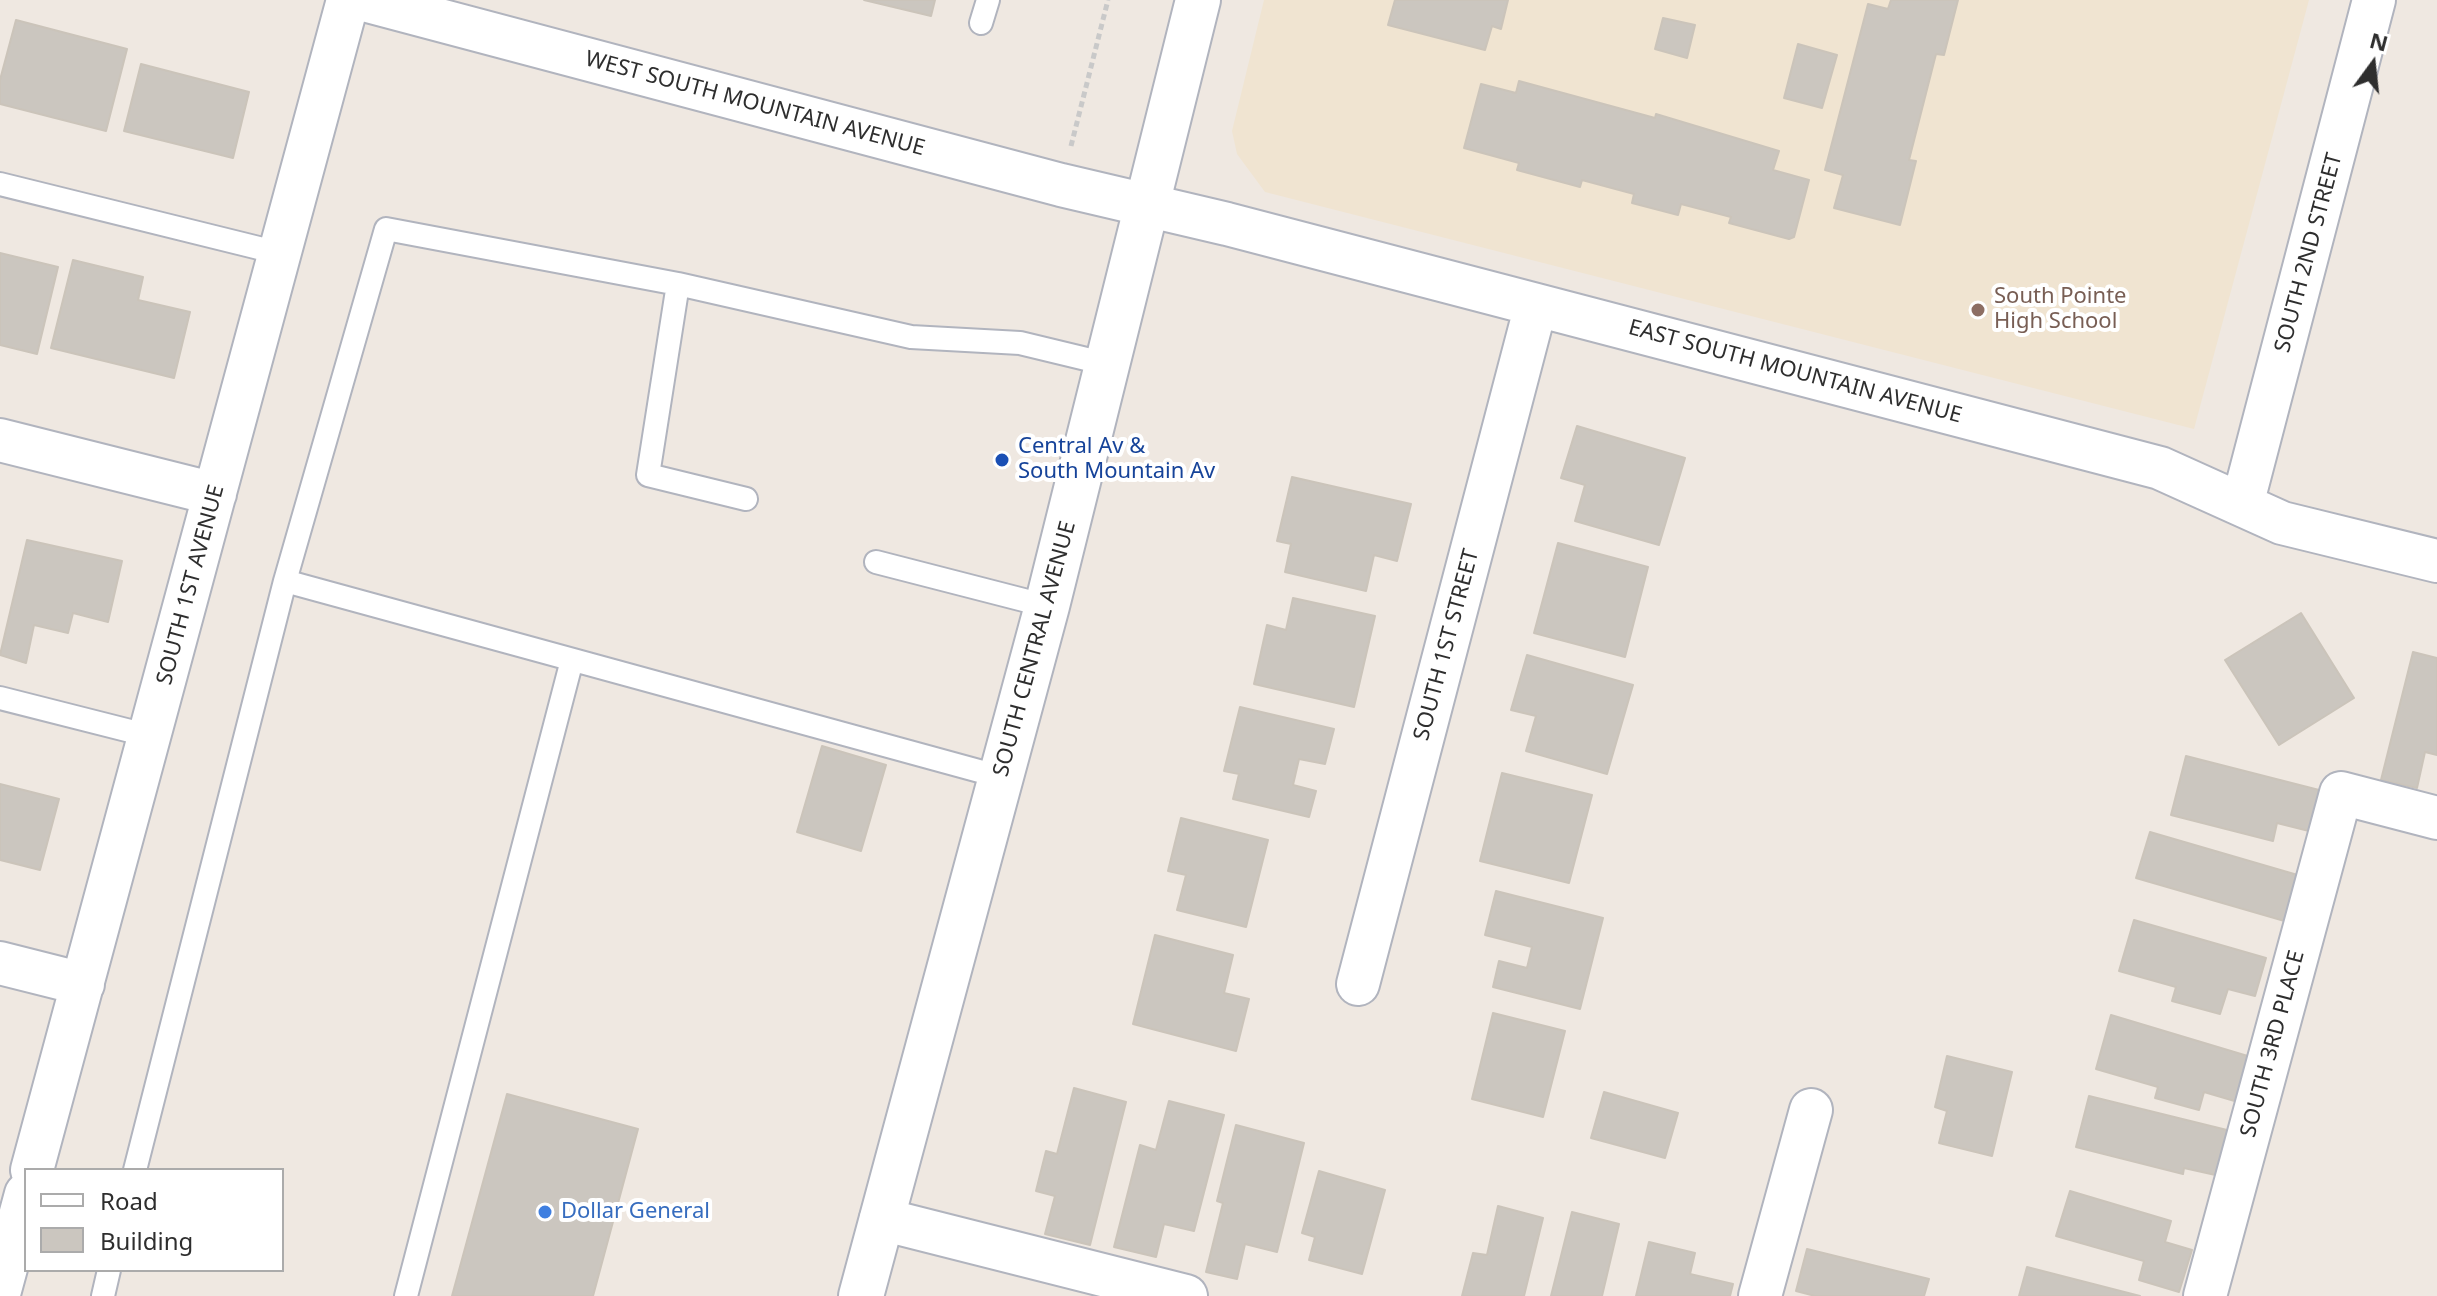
<!DOCTYPE html>
<html>
<head>
<meta charset="utf-8">
<style>
	body { margin:0 }
	#map { position:relative; width:2437px; height:1296px; overflow:hidden; background:#efe8e1; font-family:"Noto Sans",sans-serif }
	canvas { display:block }
	.legend { position:absolute; left:24px; top:1168px; width:260px; height:104px; box-sizing:border-box; background:#fff; border:2px solid #ababab; margin:0; padding:10px 14px; list-style:none; font-size:24px; color:#2e2e2e }
	.legend li { display:flex; align-items:center; gap:16px; height:40px }
	.legend b { width:40px; border:2px solid #ababab }
	.north { position:absolute; left:2333px; top:24px; width:80px; height:80px; -webkit-text-stroke:6px #fff; paint-order:stroke; rotate:15deg; font-size:22px; font-weight:700; line-height:32px; text-align:center; color:#2e2e2e }
	.north::after { content:''; display:block; margin:auto; width:28px; height:36px; background:#2e2e2e; clip-path:polygon(50% 0,100% 100%,50% 72%,0 100%) }
</style>
</head>
<body>
<div id="map">
<canvas width="2437" height="1296"></canvas>
<ul class="legend">
<li><b style="height:10px;background:#fff"></b>Road</li>
<li><b style="height:22px;background:#cbc6bf"></b>Building</li>
</ul>
<div class="north">N</div>
</div>
<script>
const context = document.querySelector('canvas').getContext('2d');
context.lineJoin = 'round';
function fillPath(path, color) { context.fillStyle = color; context.fill(path, 'evenodd'); }
function strokePath(path, color, width, dash) { context.strokeStyle = color; context.lineWidth = width; context.lineCap = dash ? 'butt' : 'round'; context.setLineDash(dash || []); context.stroke(path); }
function label(font, color, halo, rows, align = 'center') {
  context.font = font + ' "Noto Sans",sans-serif'; context.lineWidth = 8; context.setLineDash([]); context.textBaseline = 'middle'; context.strokeStyle = halo; context.fillStyle = color; for (const [text, x, y, turn = 0] of rows) {
    context.save(); context.translate(x, y); context.rotate((+turn || 0) * Math.PI / 180); context.textAlign = isNaN(turn) ? turn : align; if (halo) context.strokeText(text, 0, 0); context.fillText(text, 0, 0); context.restore();
  }
}
fillPath(new Path2D(`
	M1264,0H2309L2194,429L1265,192L1237,154L1232,131Z`), '#f0e4d1');
const building = new Path2D(`
	M864,0H935L931,16Z
	M1395,0H1508L1501,29L1492,26L1485,50L1388,25Z
	M1891,0H1958L1944,55L1936,54L1909,160L1916,161L1900,225L1834,208L1843,175L1825,170L1868,4L1888,9Z
	M1663,18L1695,25L1687,58L1655,49Z
	M16,20L127,49L106,131L0,104V80Z
	M1798,44L1837,55L1822,108L1784,98Z
	M141,64L249,92L233,158L124,131Z
	M1519,81L1655,118L1656,114L1779,151L1773,170L1809,180L1794,237L1789,239L1729,223L1731,217L1681,204L1678,215L1632,203L1634,194L1582,180L1580,187L1517,170L1519,163L1464,148L1481,84L1516,93Z
	M0,253L58,267L37,354L0,345Z
	M73,260L143,277L138,300L190,312L174,378L51,348Z
	M1577,426L1685,458L1659,545L1575,521L1585,485L1561,478Z
	M1292,477L1411,504L1397,561L1374,555L1366,591L1285,572L1291,544L1277,541Z
	M27,540L122,561L108,622L73,613L68,633L34,625L26,663L0,655Z
	M1558,543L1648,567L1625,657L1534,633Z
	M1293,598L1375,616L1354,707L1254,684L1267,625L1286,630Z
	M2301,613L2354,698L2279,745L2225,660Z
	M2413,652L2437,658V755L2425,752L2417,788L2381,780Z
	M1527,655L1633,685L1607,774L1526,751L1536,716L1511,710Z
	M1240,707L1334,729L1325,764L1299,759L1293,785L1316,791L1309,817L1233,799L1239,774L1224,771Z
	M822,746L886,765L861,851L797,832Z
	M2186,756L2323,791L2313,832L2277,823L2273,841L2171,815Z
	M1502,773L1592,795L1569,883L1480,861Z
	M0,784L59,799L40,870L0,860Z
	M1181,818L1268,840L1246,927L1177,910L1186,875L1168,871Z
	M2150,832L2301,876L2288,922L2136,878Z
	M1496,891L1603,918L1580,1009L1493,987L1499,961L1527,968L1532,947L1485,935Z
	M2134,920L2266,958L2255,996L2228,989L2220,1014L2172,1001L2176,987L2119,971Z
	M1155,935L1233,955L1224,993L1249,999L1236,1051L1133,1024Z
	M1493,1013L1565,1031L1543,1117L1472,1099Z
	M2111,1015L2251,1057L2238,1102L2204,1092L2199,1110L2155,1098L2158,1087L2096,1069Z
	M1947,1056L2012,1072L1992,1156L1939,1143L1947,1111L1935,1107Z
	M1074,1088L1126,1102L1090,1245L1045,1234L1055,1196L1036,1191L1046,1151L1057,1154Z
	M1604,1092L1678,1113L1665,1158L1591,1138Z
	M507,1094L638,1129L593,1296H452Z
	M2089,1096L2231,1131L2220,1176L2184,1168L2183,1174L2076,1147Z
	M1169,1101L1224,1115L1194,1231L1164,1224L1156,1257L1114,1247L1140,1145L1156,1150Z
	M1236,1125L1304,1143L1277,1252L1245,1244L1237,1279L1206,1272L1223,1203L1217,1201Z
	M1319,1171L1385,1190L1362,1274L1309,1260L1315,1237L1302,1233Z
	M2070,1191L2171,1221L2165,1242L2192,1250L2179,1292L2139,1280L2144,1261L2056,1236Z
	M1498,1206L1543,1218L1524,1296H1462L1473,1253L1487,1255Z
	M1572,1212L1619,1224L1602,1296H1551Z
	M1649,1242L1695,1253L1690,1274L1733,1284L1730,1296H1636Z
	M1807,1249L1929,1279L1924,1296H1815L1796,1291Z
	M2027,1267L2140,1296H2019Z`);
fillPath(building, '#cbc6bf');
strokePath(building, '#cbc4ba', 2);
const service = new Path2D(`
	M981,23L988,0
	M0,184L279,253
	M678,284L648,475L746,499
	M876,562L1047,606
	M285,581L1001,777
	M0,698L150,736
	M135,1170L285,581L386,229L678,284L911,337L1020,343L1107,364
	M103,1296L109,1270
	M406,1296L572,660`);
const minor = new Path2D(`
	M364,0L1061,185L1227,224L2160,468L2282,523L2437,561
	M0,440L215,494
	M2242,505L2374,0
	M0,963L83,984
	M1358,984L1536,305
	M32,1170L348,0
	M881,1219L1186,1296
	M0,1290L26,1194
	M1760,1296L1811,1110
	M2205,1296L2341,793L2437,818`);
const secondary = new Path2D(`
	M861,1296L1047,606L1198,0`);
strokePath(service, '#b1b4be', 26);
strokePath(minor, '#b1b4be', 46);
strokePath(secondary, '#b1b4be', 48);
strokePath(new Path2D(`
	M1071,146L1108,0`), '#c9c9c9', 5, [6, 4]);
strokePath(service, '#fff', 22);
strokePath(minor, '#fff', 42);
strokePath(secondary, '#fff', 44);
for (const [x, y, r, color] of [
	[1978,310,8,"#8d6e63"],
	[1002,460,8,"#1a4fb4"],
	[545,1212,8,"#3f7fe0"]
]) { const dot = new Path2D(); dot.arc(x, y, r, 0, 2 * Math.PI); context.fillStyle = color; context.fill(dot); strokePath(dot, '#fff', 3); }
label('22px', '#2e2e2e', '#fff', [
	["WEST SOUTH MOUNTAIN AVENUE",755,104,15],
	["SOUTH 2ND STREET",2309,253,-75],
	["EAST SOUTH MOUNTAIN AVENUE",1795,372,15],
	["SOUTH 1ST AVENUE",191,585,-75],
	["SOUTH 1ST STREET",1447,645,-75],
	["SOUTH CENTRAL AVENUE",1035,649,-75],
	["SOUTH 3RD PLACE",2273,1044,-75]
]);
label('22px', '#785e54', '#fff', [
	["South Pointe",1994,297],
	["High School",1994,322]
], 'left');
label('22px', '#164399', '#fff', [
	["Central Av &",1018,447],
	["South Mountain Av",1018,472]
], 'left');
label('22px', '#366cbe', '#fff', [
	["Dollar General",561,1212]
], 'left');
</script>
</body>
</html>
